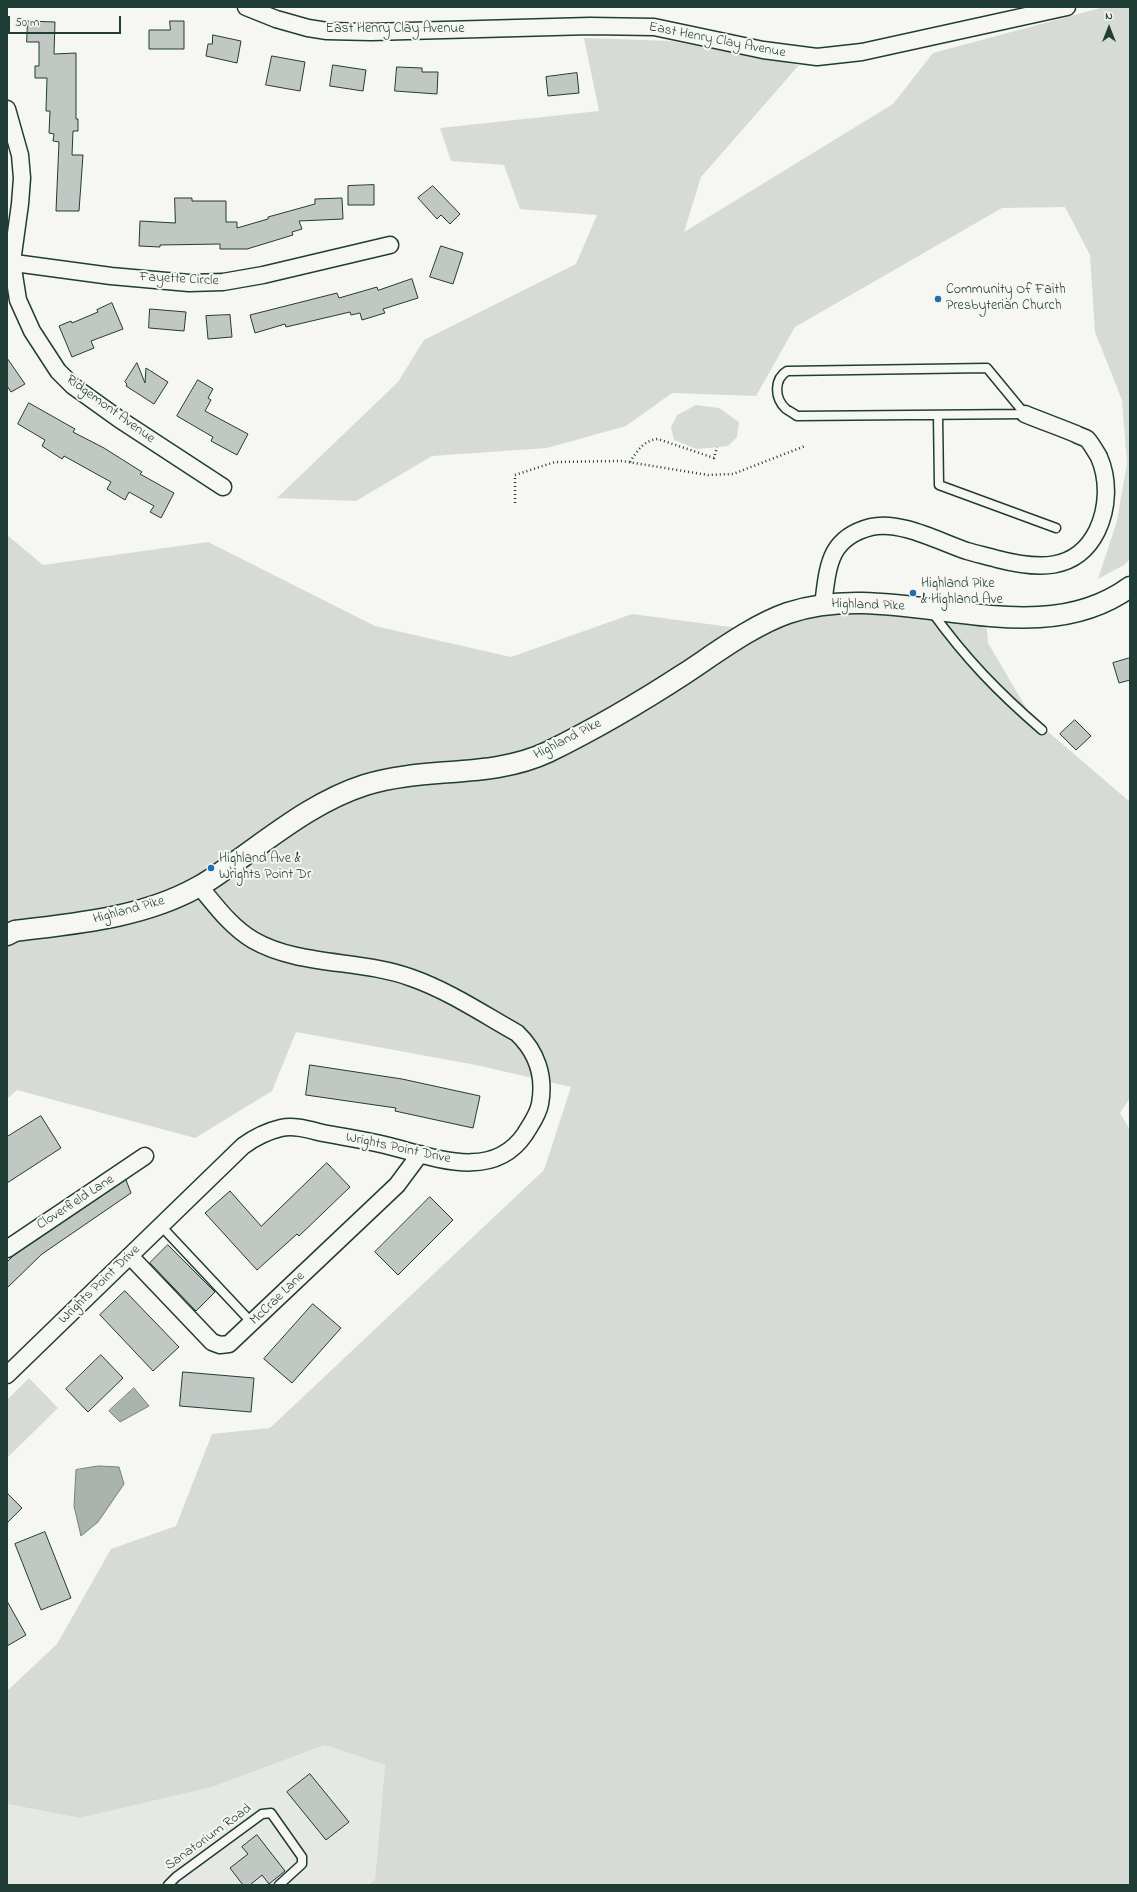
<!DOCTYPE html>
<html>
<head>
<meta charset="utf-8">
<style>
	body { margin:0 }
	#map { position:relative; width:1137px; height:1892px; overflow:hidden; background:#f6f6f2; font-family:"Indie Flower",sans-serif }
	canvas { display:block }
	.frame { position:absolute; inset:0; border:8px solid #1f3d34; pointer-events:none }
	.north { position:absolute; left:1089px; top:8px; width:40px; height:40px; -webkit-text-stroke:3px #f6f6f2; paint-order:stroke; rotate:0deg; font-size:11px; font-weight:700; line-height:16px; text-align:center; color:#1f3d34 }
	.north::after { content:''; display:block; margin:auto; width:14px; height:18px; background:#1f3d34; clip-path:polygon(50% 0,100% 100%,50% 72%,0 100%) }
	.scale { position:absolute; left:8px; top:16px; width:113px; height:18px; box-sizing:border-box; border:2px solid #1f3d34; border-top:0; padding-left:5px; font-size:12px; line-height:14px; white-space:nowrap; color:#1f3d34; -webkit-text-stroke:3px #f6f6f2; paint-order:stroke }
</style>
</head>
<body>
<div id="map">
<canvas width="1137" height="1892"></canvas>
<div class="frame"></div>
<div class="north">N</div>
<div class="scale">50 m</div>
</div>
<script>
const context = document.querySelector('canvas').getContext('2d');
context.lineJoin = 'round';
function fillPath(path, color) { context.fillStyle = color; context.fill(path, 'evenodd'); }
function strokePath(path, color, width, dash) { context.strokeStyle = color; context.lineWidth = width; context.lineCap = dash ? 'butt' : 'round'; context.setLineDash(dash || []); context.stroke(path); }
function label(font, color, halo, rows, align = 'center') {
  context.font = font + ' "Indie Flower",sans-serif'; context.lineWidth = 4; context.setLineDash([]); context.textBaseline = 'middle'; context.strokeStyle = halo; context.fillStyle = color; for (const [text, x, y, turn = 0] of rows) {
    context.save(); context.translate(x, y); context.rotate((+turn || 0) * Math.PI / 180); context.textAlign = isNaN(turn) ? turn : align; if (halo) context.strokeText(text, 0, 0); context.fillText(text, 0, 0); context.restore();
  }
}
fillPath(new Path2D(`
	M325,1745L385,1765L375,1880L368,1885H7V1804L80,1818L212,1787Z`), '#e6e8e4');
fillPath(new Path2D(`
	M1104,7H1130V559L1124,565L1098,579L1117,521L1127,463L1122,400L1095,332L1090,255L1065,207L1002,208L795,327L756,396L672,393L626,426L547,448L432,456L356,501L277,498L398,382L424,340L576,264L597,215L520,209L504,165L451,161L440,128L599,111L584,38L671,41L799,65L701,177L684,232L893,104L933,53Z
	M696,405L719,408L739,422L737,437L728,446L697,449L674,440L671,428L677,415Z
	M7,535L43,565L208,542L375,626L511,657L632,614L753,630L823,605L986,617L988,643L1032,718L1130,802V1098L1120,1113L1130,1130V1885H368L375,1880L385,1765L325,1745L212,1787L80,1818L7,1804V1691L57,1644L111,1549L176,1526L212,1434L270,1428L544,1170L571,1087L476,1065L296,1032L272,1091L195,1138L17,1090L7,1099Z
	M29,1378L58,1408L7,1458V1400Z`), '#d6dbd6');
const water = new Path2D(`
	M134,1388L149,1406L120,1422L109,1411Z
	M98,1466L119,1467L124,1484L98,1522L81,1536L74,1506L76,1470Z`);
fillPath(water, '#aab3ae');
strokePath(water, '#72847d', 1);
const building = new Path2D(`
	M28,21L55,22L54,54L76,53V119H78V131H73L72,155H83L79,211H56L59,142L53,141L54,134L49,133L50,111H46L47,78H35V66H39V42H27Z
	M170,21H184V49H149V30H170Z
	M213,35L241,41L237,63L206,56L208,44H212Z
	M272,56L305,62L300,91L266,85Z
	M333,65L366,70L363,91L330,86Z
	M397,67L422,68V72H438L437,94L395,91Z
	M577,73L579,93L548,96L546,77Z
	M374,185V205H348V186Z
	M433,186L460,214L450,224L441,215L437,219L418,198Z
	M175,198H192V201H226V222H237V228L268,219V217L315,204V199L342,198L343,219L299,221L302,229L292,232L293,235L247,249H220V244L160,245V247L139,246L140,221L175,223Z
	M441,246L463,253L453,284L430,277Z
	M412,279L418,298L383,309L385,313L362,320L360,313L351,315L350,312L286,327L285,324L255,333L250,315L337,293L339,298L377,287L378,290Z
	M112,303L123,329L91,341L94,348L72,357L59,326L71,321L72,323L98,312L97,310Z
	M150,309L186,312L184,331L149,328Z
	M230,315L232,337L208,339L206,316Z
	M7,358L25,384L11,392L7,386Z
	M137,363L145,383L146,368L168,382L154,404L126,386L127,384L125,382Z
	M198,380L213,389L208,398L211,400L205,411L248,434L237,455L211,441L213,437L177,416Z
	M29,403L75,429L73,432L104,448L142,472L140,474L174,493L161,518L150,512L154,506L129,492L125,500L107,489L111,482L64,456L62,459L42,446L45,440L18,424Z
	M1130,658V680L1119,683L1113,663Z
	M1075,720L1091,736L1076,750L1060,734Z
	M310,1065L402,1079L480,1096L473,1128L395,1111L396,1108L306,1095Z
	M41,1116L61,1148L7,1183V1137Z
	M327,1163L350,1187L299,1236L297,1234L257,1270L205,1213L230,1191L261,1226Z
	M126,1180L131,1193L42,1254L7,1288V1262L13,1256Z
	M430,1197L453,1220L398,1275L375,1252Z
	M168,1245L215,1292L196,1311L150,1263Z
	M125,1291L179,1347L153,1371L100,1315Z
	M313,1304L341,1328L292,1383L264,1359Z
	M101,1355L123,1378L88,1412L66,1389Z
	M183,1372L254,1378L251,1412L180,1406Z
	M7,1493L22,1508L7,1523Z
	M45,1532L71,1598L41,1610L15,1544Z
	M7,1601L26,1635L7,1646Z
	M310,1774L349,1822L326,1840L287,1792Z
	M257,1835L285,1871L269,1884L262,1875L250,1885H243L230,1868L248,1854L242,1847Z`);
fillPath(building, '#c1c8c3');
strokePath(building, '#1f3d34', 1);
const service = new Path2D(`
	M987,368L1025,414L797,416C793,413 789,411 786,409C774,398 774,379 787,371Z
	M938,416L939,485L1056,528
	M932,612C966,659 998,692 1042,730
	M161,1226L253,1324
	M168,1885L176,1877L262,1814L271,1813L302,1857V1864L279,1885`);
const minor = new Path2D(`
	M246,7L276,19L308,28L327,31L371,32L590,26L654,27L763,50L817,57L862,52L1067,7
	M7,109L20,155L22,178L20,204L12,262L18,300L32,331L58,371L73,386L119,419L223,487
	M7,262L111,276L189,283L223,282L263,275L390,245
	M823,605C828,567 828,538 871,527C900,520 940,542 967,551C977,554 987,556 997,559C1036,569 1076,573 1097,531C1108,508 1109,480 1099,457C1096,452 1091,443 1087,439C1084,437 1079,436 1076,434C1059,427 1042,421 1025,414
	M7,1249L145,1156
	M130,1256L212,1342L220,1345L229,1344L397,1185L420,1154
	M7,1375L243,1146C254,1138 268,1131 281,1128C295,1125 310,1130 323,1133C344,1137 365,1140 385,1145C431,1156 492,1183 525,1134C531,1124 538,1115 540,1104C545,1077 537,1052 517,1033C483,1014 449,991 412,978C362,959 300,967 253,940C231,927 216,906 200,887`);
const tertiary = new Path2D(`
	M7,935L15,931C77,923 141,918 196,888C208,882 220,873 231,865C274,835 315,801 365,785C425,766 491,779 548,752C595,729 641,702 684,674C716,653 753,625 788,613C897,576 1031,659 1130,587`);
strokePath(service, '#1f3d34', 11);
strokePath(minor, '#1f3d34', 19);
strokePath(tertiary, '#1f3d34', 23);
strokePath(new Path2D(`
	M630,462C637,451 644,440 658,439L714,458L717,447
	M515,503V475L555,462L622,461L708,475L733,474L805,446`), '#1f3d34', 2.5, [1, 3]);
strokePath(service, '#f6f6f2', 8);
strokePath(minor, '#f6f6f2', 16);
strokePath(tertiary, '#f6f6f2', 20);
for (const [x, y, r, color] of [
	[938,299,4,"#1f6fb2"],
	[913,593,4,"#1f6fb2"],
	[211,868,4,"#1f6fb2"]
]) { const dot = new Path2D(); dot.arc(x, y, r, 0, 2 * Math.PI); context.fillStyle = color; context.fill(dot); strokePath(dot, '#f6f6f2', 1.5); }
label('14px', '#1f3d34', '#f6f6f2', [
	["East Henry Clay Avenue",395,30],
	["East Henry Clay Avenue",717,41,11],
	["Fayette Circle",179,280,3],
	["Ridgemont Avenue",110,410,36],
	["Highland Pike",868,606,2],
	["Highland Pike",568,740,-27],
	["Highland Pike",129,911,-15],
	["Wrights Point Drive",398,1149,12],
	["Cloverfield Lane",76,1203,-33],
	["Wrights Point Drive",100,1285,-44],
	["McCrae Lane",278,1299,-44],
	["Sanatorium Road",209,1838,-36]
]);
label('14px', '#1f3d34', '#f6f6f2', [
	["Community Of Faith",946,291],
	["Presbyterian Church",946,307],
	["Highland Pike",921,585],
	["& Highland Ave",921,601],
	["Highland Ave &",219,860],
	["Wrights Point Dr",219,876]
], 'left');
</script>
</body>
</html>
